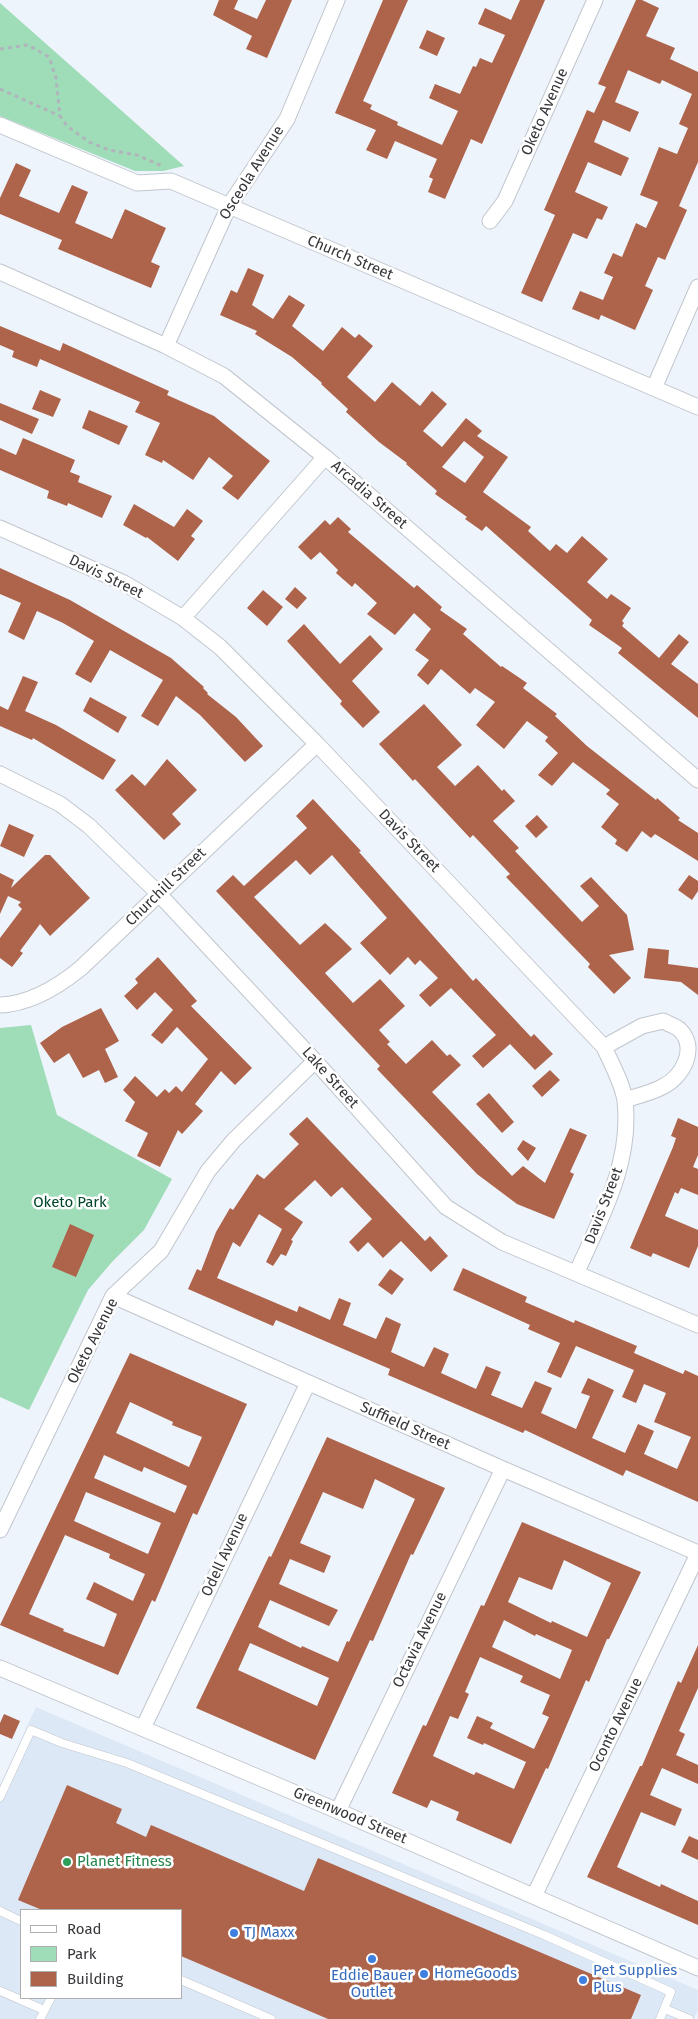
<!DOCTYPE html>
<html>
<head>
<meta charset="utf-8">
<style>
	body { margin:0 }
	#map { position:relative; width:698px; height:2019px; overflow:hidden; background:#eef4fc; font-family:"Fira Sans",sans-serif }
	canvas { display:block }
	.legend { position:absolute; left:20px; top:1909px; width:162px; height:90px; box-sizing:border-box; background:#fff; border:1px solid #aeafb0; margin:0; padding:6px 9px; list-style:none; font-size:15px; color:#35373a }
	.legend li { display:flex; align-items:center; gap:10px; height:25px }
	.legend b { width:25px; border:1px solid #aeafb0 }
</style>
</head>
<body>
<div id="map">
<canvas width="698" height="2019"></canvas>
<ul class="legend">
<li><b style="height:6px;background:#fff"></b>Road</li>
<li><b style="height:14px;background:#9fdcb8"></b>Park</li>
<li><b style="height:14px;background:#ae634b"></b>Building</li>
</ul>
</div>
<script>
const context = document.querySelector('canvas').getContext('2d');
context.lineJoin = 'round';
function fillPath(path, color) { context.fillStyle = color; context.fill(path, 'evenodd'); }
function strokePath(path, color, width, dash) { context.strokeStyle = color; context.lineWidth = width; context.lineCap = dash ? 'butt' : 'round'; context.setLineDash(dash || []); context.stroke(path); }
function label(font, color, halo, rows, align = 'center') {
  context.font = font + ' "Fira Sans",sans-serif'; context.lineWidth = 5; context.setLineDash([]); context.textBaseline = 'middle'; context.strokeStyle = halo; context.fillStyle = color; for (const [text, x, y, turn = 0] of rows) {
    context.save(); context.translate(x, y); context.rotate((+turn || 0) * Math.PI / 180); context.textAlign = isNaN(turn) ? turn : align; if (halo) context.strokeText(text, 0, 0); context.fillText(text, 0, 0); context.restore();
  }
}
fillPath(new Path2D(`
	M36,1707L698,1990V2010L694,2019H0V1785ZM21,1910H181V1998H21Z`), '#dde8f6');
fillPath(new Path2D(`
	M0,3L184,166L163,171H135L0,116Z
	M31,1025L57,1115L172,1179L144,1230L112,1262L88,1290L29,1410L0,1397V1028Z`), '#9fdcb8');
fillPath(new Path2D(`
	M219,0H238L234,9L257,19L266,0H292L267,58L246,49L252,36L213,15Z
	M383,0H408L363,101L372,105L370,109L398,122L397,125L442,145L458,111L429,98L435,84L460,94L473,66L476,67L480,58L492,63L505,35L478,24L485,8L511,20L520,0H545L482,144L471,139L445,199L428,192L433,179L429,177L437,159L395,141L387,159L366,150L376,130L335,113Z
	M636,0H642L659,8L646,36L675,48L670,59L698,72V162L679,206L687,210L665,260L658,257L645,286L653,290L635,330L601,315L599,320L572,309L580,291L603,300L613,277L604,273L613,253L622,257L636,223L646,228L658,202L640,195L659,147L677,154L688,128L679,124L692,94L662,80L660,84L628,70L615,102L639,112L630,132L603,120L594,142L629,158L621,176L588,162L575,192L608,207L602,220L597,218L587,239L573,233L542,302L521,293L555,215L544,210L587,110L594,113L606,87L598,84Z
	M427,30L445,38L437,56L419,48Z
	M16,163L31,170L19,196L59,213L72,185L88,192L75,223L112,239L125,209L166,228L151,262L160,266L151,288L58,249L62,240L0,214V198Z
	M248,268L264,275L252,305L273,319L289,295L305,305L292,326L323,351L342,327L355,338L359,334L373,346L347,377L375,402L392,382L420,406L432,391L447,404L423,431L442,447L466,418L482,431L477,436L508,457L483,492L531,527L528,531L550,551L556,544L567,553L582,536L608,559L587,582L607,599L611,594L631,608L622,621L624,623L622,626L659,658L679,634L689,642L671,664L698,684V718L618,653L622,648L589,625L592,620L486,526L482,531L465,519L467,517L435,494L437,491L406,464L407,463L379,442L346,412L348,409L321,384L322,383L292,357L255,334L257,331L220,315L231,290L237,293ZM464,441L484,457L465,483L442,467Z
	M0,326L60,351L63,343L169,391L167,395L214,416L270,461L238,500L222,488L233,476L209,457L193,480L163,460L162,463L145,455L160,423L135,412L140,402L40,359L37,367L12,357L14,351L0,345Z
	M40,390L61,399L53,417L32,409Z
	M0,403L39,419L32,434L0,420Z
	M89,410L128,426L119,445L82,428Z
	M23,438L75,460L70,472L80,476L78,482L112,496L102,518L68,503L67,506L47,498L49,491L0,470V448L16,455Z
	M134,504L174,527L187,509L203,521L191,536L195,539L178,561L147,537L146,538L123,525Z
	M338,517L351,529L348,532L414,588L417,585L442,607L440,610L467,629L463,634L501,667L502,666L527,683L523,688L557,714L555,716L587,746L656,800L657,798L680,818L678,820L698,833V861L655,834L651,838L642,831L627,852L615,844L617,840L601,827L619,804L606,794L610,790L573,762L552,786L538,775L558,753L545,741L548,737L527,721L504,749L476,725L495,702L475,688L470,694L441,669L428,685L417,675L429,660L415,650L431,629L414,613L395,635L367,614L377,603L355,583L352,587L336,573L338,570L320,552L311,560L298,547L325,520L330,525Z
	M0,568L70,600L171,658L204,687L203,688L208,693L207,694L236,717L263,746L245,762L200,715L176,696L158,726L141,716L163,680L110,650L91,683L75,674L94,641L63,623L37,611L24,640L8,632L21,603L0,594Z
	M295,587L307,598L297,609L285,599Z
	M263,590L283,607L267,626L247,608Z
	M304,624L340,664L370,635L383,649L352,681L380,712L363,728L340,704L342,701L287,641Z
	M23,676L38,682L25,711L56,725L116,760L103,780L33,738L32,740L0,726V706L8,710Z
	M90,697L127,717L118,733L83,711Z
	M424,704L462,745L437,767L455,786L478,765L502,791L504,789L515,801L493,821L519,848L515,851L582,922L599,906L580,886L591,877L627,915L634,950L609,955L631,978L614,994L588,967L590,964L506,877L510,874L473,835L470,838L415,779L413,781L379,744Z
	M167,759L197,790L172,814L181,824L164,840L115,790L132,774L145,786Z
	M313,799L361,851L359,852L473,981L476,978L531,1037L534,1034L553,1054L535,1070L510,1044L483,1068L472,1056L496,1035L451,988L430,1007L419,995L438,978L420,960L415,965L408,957L390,975L360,943L387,918L332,855L310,875L296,860L254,897L300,945L325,923L341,938L352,949L325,973L353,1003L380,979L405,1006L379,1030L390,1042L387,1044L406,1064L432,1040L447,1056L450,1054L461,1065L432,1092L512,1176L523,1166L545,1183L570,1128L587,1135L570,1172L574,1174L554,1219L517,1204L477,1174L377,1069L380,1066L216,891L233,875L244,886L307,828L296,816Z
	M537,815L548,827L536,838L525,826Z
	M9,824L34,835L24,857L0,846Z
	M45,855H50L90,898L50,936L40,924L20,951L23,953L12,967L0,958V938L22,909L18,905L21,902L8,896L0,914V873L14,880L11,888Z
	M689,875L698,881V891L692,900L678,890Z
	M648,948L669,950L668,964L698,968V995L681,982L644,978Z
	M158,957L197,1001L191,1006L252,1068L235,1085L221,1071L195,1104L203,1111L182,1134L178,1130L160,1167L137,1156L148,1133L125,1121L135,1102L123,1090L135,1076L157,1097L165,1089L169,1093L176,1086L182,1092L208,1059L177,1027L162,1044L151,1035L173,1010L155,992L137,1010L124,996L138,983L135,979Z
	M101,1008L119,1041L105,1049L118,1077L105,1083L99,1070L83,1078L69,1053L54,1063L40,1043L62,1027Z
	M550,1070L560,1080L542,1097L532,1086Z
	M489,1093L514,1122L502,1133L476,1104Z
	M307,1117L425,1241L430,1236L448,1256L431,1272L401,1241L383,1258L368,1242L358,1252L349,1242L372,1219L342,1187L331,1197L315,1180L284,1209L303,1222L291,1240L293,1241L286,1256L281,1254L273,1266L266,1262L282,1229L259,1214L240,1247L233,1242L217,1278L297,1312L299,1306L330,1320L339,1298L351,1303L343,1325L376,1339L386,1317L401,1324L391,1352L424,1367L434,1347L449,1354L441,1373L476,1389L486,1366L501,1372L491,1395L522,1408L535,1381L552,1388L541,1413L576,1429L590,1396L581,1393L588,1378L614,1390L592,1438L625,1453L638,1424L654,1431L644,1454L677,1469L691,1437L654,1422L666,1393L644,1384L636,1403L622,1397L634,1370L576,1346L561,1378L547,1372L560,1343L528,1329L530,1325L453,1290L463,1268L527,1297L525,1302L574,1323L575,1320L637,1346L634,1353L683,1374L685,1370L698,1376V1502L626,1470L623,1476L525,1430L523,1433L423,1390L388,1375L390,1369L276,1320L273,1326L188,1289L197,1269L201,1271L216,1232L230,1208L233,1210L257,1174L264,1179L299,1144L289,1134Z
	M678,1118L698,1127V1155L693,1167L698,1169V1195L681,1188L678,1194L675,1192L665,1216L698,1230V1246L689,1268L653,1253L651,1257L630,1248L673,1147L676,1138L671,1136Z
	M523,1140L536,1148L528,1161L517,1149Z
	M70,1224L94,1235L76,1277L52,1267Z
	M390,1269L404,1279L392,1295L378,1285Z
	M130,1353L247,1404L197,1515L193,1513L155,1602L152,1600L118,1675L0,1625ZM130,1402L173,1422L172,1425L202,1437L189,1467L116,1433ZM104,1455L142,1472L144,1467L187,1486L175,1513L94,1478ZM86,1492L161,1523L148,1554L74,1521ZM65,1535L110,1554L109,1558L145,1574L133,1601L94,1582L86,1599L117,1614L104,1647L63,1631L64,1629L29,1614Z
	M327,1437L445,1488L413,1555L411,1554L373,1641L370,1640L315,1760L196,1708L269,1556L271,1557ZM375,1479L415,1499L349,1642L347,1641L338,1662L302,1646L301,1648L258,1627L270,1600L329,1626L338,1610L279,1584L290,1559L324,1573L331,1556L300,1543L323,1492L363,1509ZM250,1643L329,1678L317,1706L238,1670Z
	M522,1522L641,1572L609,1639H607L589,1682L586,1680L548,1769L546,1768L511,1844L456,1820L459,1812L431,1800L427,1808L392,1793L423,1725L426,1726L481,1605L484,1606ZM564,1560L611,1583L587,1637L552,1621L551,1623L508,1602L519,1577L552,1590ZM504,1620L535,1636L536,1634L572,1650L560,1679L492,1647ZM480,1657L523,1676L520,1682L550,1695L542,1714L549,1717L534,1749L490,1728L493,1723L477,1716L467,1738L483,1745L484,1743L526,1762L514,1789L476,1772L474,1775L433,1756L450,1716L458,1719L469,1694L465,1692Z
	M698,1645V1688L679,1731L685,1734L676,1755L698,1765V1784L662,1768L650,1795L682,1809L675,1826L641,1812L617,1867L660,1887L661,1884L698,1901V1925L587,1877L640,1766H642L678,1681L681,1683Z
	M4,1714L20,1721L12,1739L0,1734V1723Z
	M67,1785L122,1809L116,1823L146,1837L151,1825L304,1891L318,1858L641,1995L631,2019H328L181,1956V1910H42L18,1900Z
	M689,1836L698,1840V1860L681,1852Z`), '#ae634b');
const lane = new Path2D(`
	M0,1797L31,1730L62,1743L127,1763L544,1935L671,1992L660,2019
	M0,1911L21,1921
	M181,1980L271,2019
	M0,1991L44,2010
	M665,2009L689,2019
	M40,2019L51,1998`);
const street = new Path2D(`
	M0,125L137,183L171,181L698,407
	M490,221L505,201L595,0
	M0,272L166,346L224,376L325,457L698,780
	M166,346L229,206L287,119L337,0
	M654,388L698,287
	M0,528L124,583L183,618L220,647L317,744L604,1047C611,1063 623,1084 625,1101C632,1163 601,1217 577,1272
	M183,618L325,457
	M0,774L60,804L89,826L158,893L315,1061L446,1207L502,1242L698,1325
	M0,1005C30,1004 59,986 81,968L317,744
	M604,1047L642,1026L663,1021C668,1024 676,1026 680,1030C698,1048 683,1077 662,1087C651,1093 637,1096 625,1100
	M113,1296L503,1469L698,1553
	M0,1530L113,1296L161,1251L208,1171L234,1140L315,1061
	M0,1668L338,1811L698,1968
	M143,1728L308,1383
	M338,1811L503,1469
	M534,1896L698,1554`);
strokePath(lane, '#c0c6cd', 9);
strokePath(street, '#c0c6cd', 17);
strokePath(new Path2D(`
	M0,49L28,45L49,57L56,78L60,116L67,126L89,142L109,150L137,155L162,166
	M0,89L60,116`), '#b0b5bb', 3, [4, 4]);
strokePath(lane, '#fff', 8);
strokePath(street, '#fff', 15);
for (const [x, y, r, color] of [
	[67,1862,5,"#2e9e5b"],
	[234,1933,5,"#3f7fe0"],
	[372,1959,5,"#3f7fe0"],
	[424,1974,5,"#3f7fe0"],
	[583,1980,5,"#3f7fe0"]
]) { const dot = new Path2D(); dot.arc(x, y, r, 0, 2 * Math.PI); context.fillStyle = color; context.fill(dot); strokePath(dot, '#fff', 2); }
label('15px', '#35373a', '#fff', [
	["Oketo Avenue",545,112,-66],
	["Osceola Avenue",252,173,-58],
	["Church Street",350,258,23],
	["Arcadia Street",369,495,41],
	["Davis Street",106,577,26],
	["Davis Street",409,841,46],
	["Churchill Street",166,887,-44],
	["Lake Street",330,1078,48],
	["Davis Street",604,1206,-69],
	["Oketo Avenue",93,1341,-63],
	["Suffield Street",405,1426,24],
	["Odell Avenue",225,1555,-65],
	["Octavia Avenue",420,1640,-64],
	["Oconto Avenue",616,1725,-64],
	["Greenwood Street",350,1816,23]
]);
label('15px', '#024629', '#fff', [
	["Oketo Park",70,1203]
]);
label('15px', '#27864d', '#fff', [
	["Planet Fitness",77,1862]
], 'left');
label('15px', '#366cbe', '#fff', [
	["TJ Maxx",244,1933],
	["Pet Supplies",593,1971],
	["Plus",593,1988],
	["HomeGoods",434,1974],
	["Eddie Bauer",372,1976,"center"],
	["Outlet",372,1993,"center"]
], 'left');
</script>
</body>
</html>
